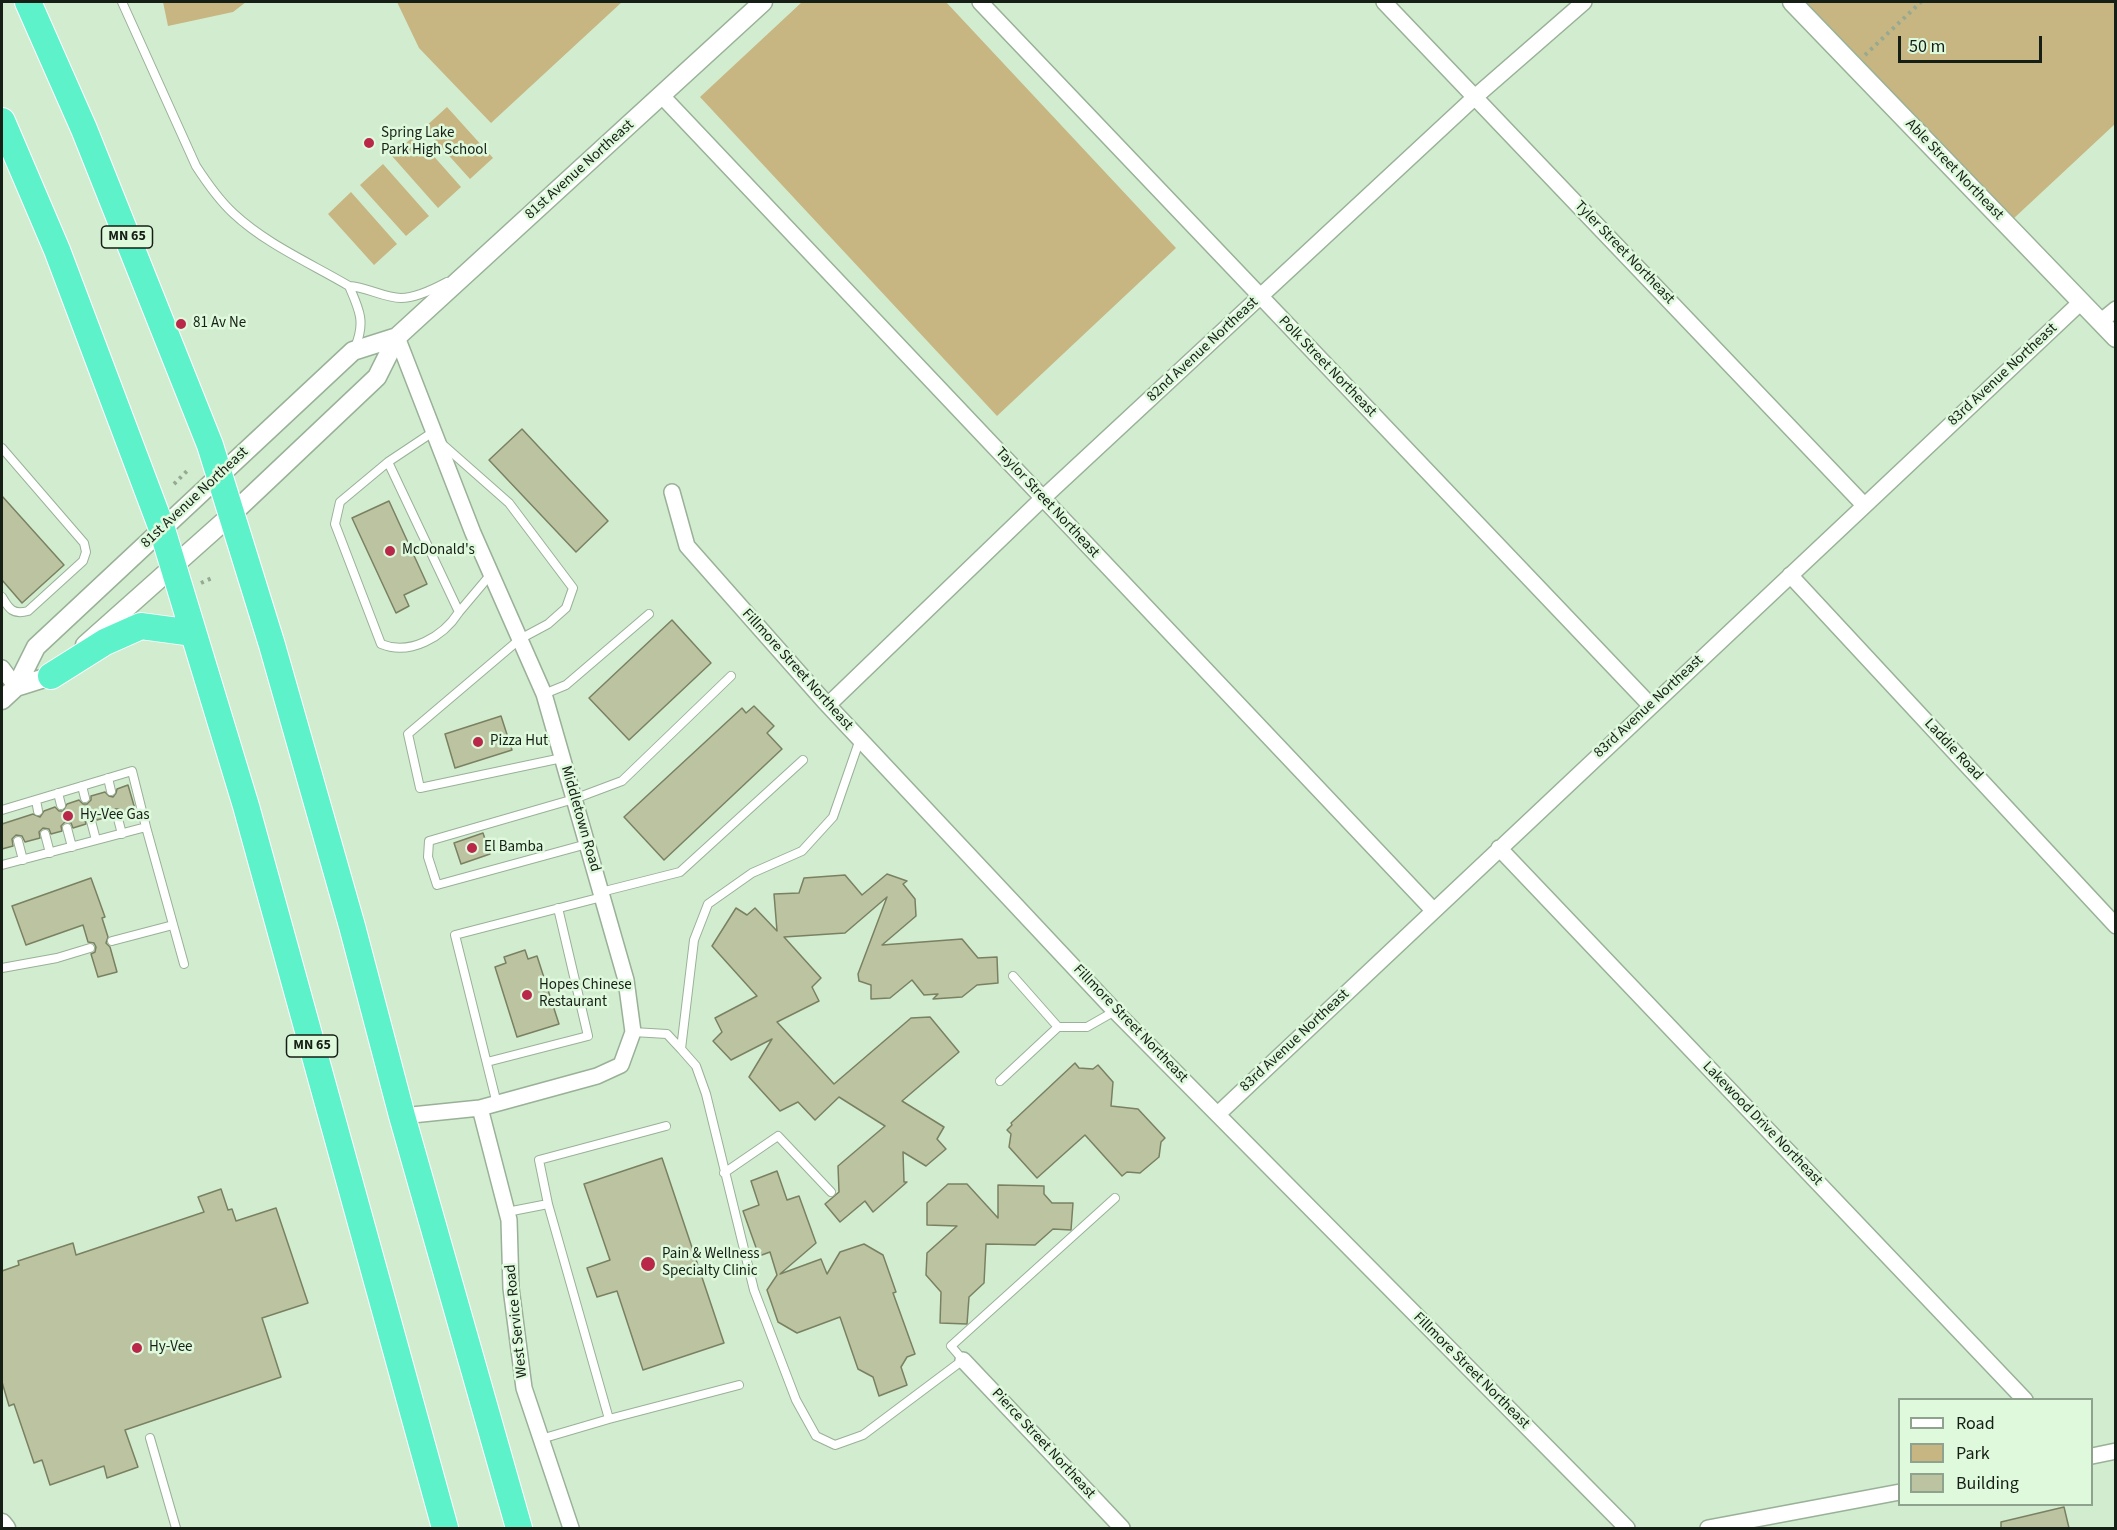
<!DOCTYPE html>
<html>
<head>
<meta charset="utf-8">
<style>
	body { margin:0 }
	#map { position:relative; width:2117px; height:1530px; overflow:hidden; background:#d2ecd0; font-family:"Source Sans 3",sans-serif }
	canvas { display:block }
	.frame { position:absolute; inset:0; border:3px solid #161f15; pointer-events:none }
	.legend { position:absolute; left:1898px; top:1398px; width:195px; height:108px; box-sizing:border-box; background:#dff9dd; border:2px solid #8fa28d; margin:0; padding:8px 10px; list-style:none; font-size:18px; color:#161f15 }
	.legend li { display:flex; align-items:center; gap:12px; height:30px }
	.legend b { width:30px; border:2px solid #8fa28d }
	.scale { position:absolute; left:1898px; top:36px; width:144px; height:27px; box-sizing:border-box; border:3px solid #161f15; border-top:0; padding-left:8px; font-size:18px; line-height:21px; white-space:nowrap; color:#161f15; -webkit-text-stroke:4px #dff9dd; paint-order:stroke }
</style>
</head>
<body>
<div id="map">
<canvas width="2117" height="1530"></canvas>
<div class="frame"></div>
<ul class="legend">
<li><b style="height:8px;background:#fff"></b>Road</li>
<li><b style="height:16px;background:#c7b682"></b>Park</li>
<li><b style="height:16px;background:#bbc3a1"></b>Building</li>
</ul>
<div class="scale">50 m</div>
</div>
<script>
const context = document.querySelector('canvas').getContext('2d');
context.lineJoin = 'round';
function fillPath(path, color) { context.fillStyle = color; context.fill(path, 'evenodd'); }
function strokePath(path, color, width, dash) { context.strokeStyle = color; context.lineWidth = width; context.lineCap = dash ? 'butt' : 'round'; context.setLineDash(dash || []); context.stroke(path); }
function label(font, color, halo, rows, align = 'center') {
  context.font = font + ' "Source Sans 3",sans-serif'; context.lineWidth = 5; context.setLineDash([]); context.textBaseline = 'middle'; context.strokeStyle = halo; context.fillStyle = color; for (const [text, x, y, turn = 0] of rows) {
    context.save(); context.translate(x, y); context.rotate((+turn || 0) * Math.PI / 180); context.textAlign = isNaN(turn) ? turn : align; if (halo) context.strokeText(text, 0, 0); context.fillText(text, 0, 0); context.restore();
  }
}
fillPath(new Path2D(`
	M163,2H246L233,12L168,26Z
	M397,2H622L491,123L419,48Z
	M802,2H946L1176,248L997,416L700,97Z
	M1803,2H2115V124L2012,220Z
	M447,107L493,158L470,179L424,128Z
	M415,135L461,187L438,208L392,156Z
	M383,164L429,216L406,236L360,185Z
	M351,192L397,244L374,265L328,214Z`), '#c7b682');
const building = new Path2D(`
	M522,429L608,521L576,552L489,460Z
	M2,496L64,565L22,603L2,580Z
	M389,501L427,584L404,595L409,606L396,613L352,518Z
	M672,620L711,663L629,740L589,698Z
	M754,706L774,726L767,733L782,749L664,860L624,817L742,708L746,713Z
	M501,716L512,750L455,768L445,734Z
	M128,785L135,809L122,813L119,809H115L111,816L97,820L95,816L89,815L85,819L86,824L73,828L71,823L65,822L61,826L62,831L51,834L49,829L43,828L39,832L40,838L25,842L22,836L16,835L12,839L13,846L2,849V824L33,814L40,817L44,811L55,807L59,811H63L67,804L79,800L83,804H87L91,800V796L105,792L109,796L113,797L116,793L117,789Z
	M483,833L490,854L461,864L454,843Z
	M887,874L907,881L903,884L915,899L916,916L882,945L962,939L978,958L997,957L998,983L977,985L962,997L933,999L938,994L924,995L912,980L890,998L871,999V985L859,981L858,974L887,897L845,933L784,937L821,978L812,987L819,1001L777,1022L834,1084L911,1018L930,1017L959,1052L902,1101L944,1127L937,1139L946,1149L926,1166L903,1152L904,1182H907L873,1212L865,1201L840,1222L825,1204L839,1192L838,1166L885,1126L839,1097L815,1120L798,1102L780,1111L749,1077L772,1039L731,1060L713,1041L722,1032L715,1018L757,996L712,946L736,908L747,915L755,908L777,931L774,894L799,893L804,878L845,875L862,895Z
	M91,878L105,917L102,918L108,937L106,943L110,947L117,972L98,977L91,954L95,952L96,947L94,943L88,942L83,925L26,945L12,906Z
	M525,950L528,959L537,956L559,1024L517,1037L495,967L506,963L504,957Z
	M1075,1063L1079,1068L1093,1069L1098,1065L1113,1082L1111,1106L1138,1109L1165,1138L1161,1142L1159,1157L1140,1173L1127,1172L1122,1176L1085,1135L1037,1178L1009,1147L1011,1134L1007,1130L1012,1125L1011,1123Z
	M662,1158L724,1343L643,1370L617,1291L597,1297L587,1268L610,1260L584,1184Z
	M777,1171L787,1200L799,1196L816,1243L780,1274L821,1259L827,1274L840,1252L864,1244L883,1255L896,1292L893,1293L915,1354L907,1357L901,1367L907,1385L879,1396L873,1377L858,1369L840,1317L797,1333L778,1322L767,1290L777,1275L770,1252L759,1256L743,1211L759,1205L751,1181Z
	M948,1184H967L998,1218V1185L1044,1186V1194L1052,1203H1073L1071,1230L1053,1229L1035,1245L986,1244L984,1283L969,1297L967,1324L940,1323L941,1292L926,1275L927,1253L957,1226L927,1225V1203Z
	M221,1189L228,1210L232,1209L236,1221L276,1208L308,1303L262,1318L281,1377L125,1430L138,1467L107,1478L104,1466L50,1485L42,1460L34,1463L14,1404L9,1406L2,1382V1271L19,1265L18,1261L73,1243L76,1255L204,1212L198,1197Z
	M2064,1507L2069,1528H2001V1522Z`);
fillPath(building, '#bbc3a1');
strokePath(building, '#7a8161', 1.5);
const service = new Path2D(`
	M122,2L196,166C207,183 218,199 233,213C266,244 310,263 349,286
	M355,347C366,322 359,309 349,286C367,287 384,298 401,298C416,298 434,289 447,282
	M441,443L509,503L573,588L566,608L548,624L520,639L408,734L420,788L562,758
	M2,448L84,543L86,552L83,561L28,611C13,615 9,609 2,597
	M388,462L340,502L335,524L381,644C410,656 443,637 459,612L388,462L433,432
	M459,612L491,574
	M544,694L566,685L649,614
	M860,739L833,817L802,851L752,873L708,904L694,940L681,1049L696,1066L706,1094L754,1290L796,1400L816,1436L835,1445L863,1435L963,1360L951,1346L1115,1198
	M108,778L111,791
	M82,786L85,798
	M58,793L61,805
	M36,800L38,811
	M2,810L132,771L146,827
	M117,815L122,834
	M91,821L96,840
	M67,828L72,847
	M45,834L50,853
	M18,841L23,860
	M587,844L437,885L428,857L429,841L574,799L622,781L731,676
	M2,865L146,827L184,964
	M601,892L680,872L803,760
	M112,941L173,925
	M2,968L57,958L90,948
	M1013,976L1058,1027
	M633,1032L667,1034L681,1049
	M487,1062L588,1036L558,908
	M1000,1081L1058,1027H1087L1115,1011
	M497,1104L455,935L602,897
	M724,1173L778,1136L831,1192
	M548,1204L539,1160L666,1126
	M507,1212L548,1204L609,1419L541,1439
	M609,1419L739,1385
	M150,1438L176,1528`);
const minor = new Path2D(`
	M980,2L1651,706
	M1384,2L1864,505
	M662,96L1433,910
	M2100,322L2116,309
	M397,337L473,533L544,694L626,980L633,1032L621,1065L597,1076L480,1108L402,1116
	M672,492L687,546L824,701L1115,1011L1627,1528
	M1790,575L2116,926
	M2,668L16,687
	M828,705L1043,498L1475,97L1584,2
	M1499,848L2025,1400
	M480,1108L509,1220L511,1288L524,1388L571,1528
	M1218,1114L2081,302
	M963,1360L1122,1528
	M2092,1456L2116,1451
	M1708,1528L1900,1492`);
const tertiary = new Path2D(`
	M1792,2L2116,338
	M85,645L231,515L377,377L397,337L763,2
	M16,687L51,676L60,667
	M2,700L16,687L36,647L353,351L397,337
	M2,1523L6,1528`);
const trunk = new Path2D(`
	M28,2L84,129L210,445L272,645L352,926L402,1116L519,1528
	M2,121L57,250L162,529L246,806L445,1528
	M51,676L105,642L141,626L193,633`);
strokePath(service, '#99b197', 10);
strokePath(minor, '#99b197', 18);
strokePath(tertiary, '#99b197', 21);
strokePath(trunk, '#fff', 28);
strokePath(new Path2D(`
	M1865,55L1921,2
	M174,484L188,470
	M201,583L214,577`), '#95a993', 4, [3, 4.5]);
strokePath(service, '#fff', 8);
strokePath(minor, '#fff', 15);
strokePath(tertiary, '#fff', 18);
strokePath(trunk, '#5ef2ca', 26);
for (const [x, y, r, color] of [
	[369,143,6,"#b92849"],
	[181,324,6,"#b92849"],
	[390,551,6,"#b92849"],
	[478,742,6,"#b92849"],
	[68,816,6,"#b92849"],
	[472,848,6,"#b92849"],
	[527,995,6,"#b92849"],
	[648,1264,8,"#b92849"],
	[137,1348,6,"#b92849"]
]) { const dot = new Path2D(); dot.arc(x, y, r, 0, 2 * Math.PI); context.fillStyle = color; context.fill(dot); strokePath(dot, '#dff9dd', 2); }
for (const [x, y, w] of [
	[127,237,51],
	[312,1046,51]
]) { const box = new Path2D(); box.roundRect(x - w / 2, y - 11, w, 22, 4.5); context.fillStyle = '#dff9dd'; context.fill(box); strokePath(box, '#161f15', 1.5); }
label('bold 14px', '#161f15', null, [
	["MN 65",127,237],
	["MN 65",312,1046]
]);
label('15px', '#161f15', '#dff9dd', [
	["Spring Lake",381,134],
	["Park High School",381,151],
	["81 Av Ne",193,324],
	["McDonald's",402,551],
	["Pizza Hut",490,742],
	["Hy-Vee Gas",80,816],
	["El Bamba",484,848],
	["Hopes Chinese",539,986],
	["Restaurant",539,1003],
	["Pain & Wellness",662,1255],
	["Specialty Clinic",662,1272],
	["Hy-Vee",149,1348]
], 'left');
label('15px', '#161f15', '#dff9dd', [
	["81st Avenue Northeast",580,170,-42],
	["Able Street Northeast",1954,170,46],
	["Tyler Street Northeast",1624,253,46],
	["82nd Avenue Northeast",1203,350,-43],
	["Polk Street Northeast",1327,367,46],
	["83rd Avenue Northeast",2003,375,-43],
	["81st Avenue Northeast",195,498,-43],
	["Taylor Street Northeast",1047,503,47],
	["Fillmore Street Northeast",797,670,48],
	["83rd Avenue Northeast",1649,707,-43],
	["Laddie Road",1953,750,47],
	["Middletown Road",580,819,74],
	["Fillmore Street Northeast",1130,1024,46],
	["83rd Avenue Northeast",1295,1041,-43],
	["Lakewood Drive Northeast",1762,1124,46],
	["West Service Road",517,1321,-96],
	["Fillmore Street Northeast",1471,1371,45],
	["Pierce Street Northeast",1043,1444,47]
]);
</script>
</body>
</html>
